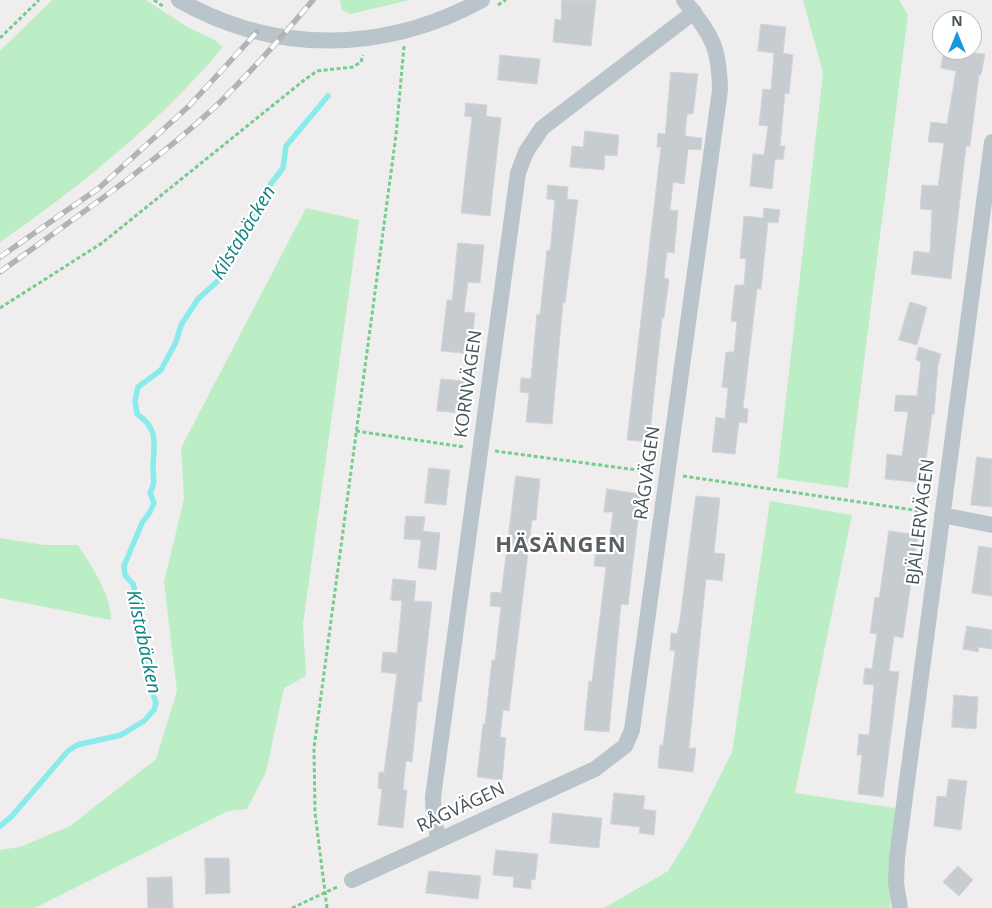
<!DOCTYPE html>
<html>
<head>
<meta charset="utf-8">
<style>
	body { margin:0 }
	#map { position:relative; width:992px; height:908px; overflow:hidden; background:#f0edee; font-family:"Open Sans",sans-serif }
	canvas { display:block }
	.north { position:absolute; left:932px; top:10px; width:50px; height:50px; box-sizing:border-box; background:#fff; border:1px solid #b5bbbd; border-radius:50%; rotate:0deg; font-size:14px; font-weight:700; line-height:20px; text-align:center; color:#46555b }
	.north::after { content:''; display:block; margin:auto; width:18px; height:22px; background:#1a98dd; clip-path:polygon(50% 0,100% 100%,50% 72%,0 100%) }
</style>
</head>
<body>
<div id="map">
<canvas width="992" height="908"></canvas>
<div class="north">N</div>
</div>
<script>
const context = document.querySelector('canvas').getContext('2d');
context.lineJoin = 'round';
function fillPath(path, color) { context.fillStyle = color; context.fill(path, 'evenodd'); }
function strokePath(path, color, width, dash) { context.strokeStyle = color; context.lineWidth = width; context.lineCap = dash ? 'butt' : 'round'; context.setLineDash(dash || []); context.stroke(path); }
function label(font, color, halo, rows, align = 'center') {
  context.font = font + ' "Open Sans",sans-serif'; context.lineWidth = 4.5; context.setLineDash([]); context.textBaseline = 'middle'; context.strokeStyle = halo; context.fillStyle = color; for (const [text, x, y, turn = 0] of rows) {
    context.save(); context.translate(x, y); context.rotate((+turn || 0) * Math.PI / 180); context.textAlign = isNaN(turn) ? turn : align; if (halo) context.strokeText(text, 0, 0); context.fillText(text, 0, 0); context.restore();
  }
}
fillPath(new Path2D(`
	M52,0H146L189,28L215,40L223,47C160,122 80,187 0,242V51Z
	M340,0H409L351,14L342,10Z
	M803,0H899L908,15L848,488L777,478L823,73Z
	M306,208L359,220L303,624L306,676L284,688L266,772L247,809L228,811L35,908H0V850L20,847L70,826L156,759L177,691L164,582L184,499L181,448Z
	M770,501L852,515L795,793L895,808L890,908H604L668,871L691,834L732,752Z
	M0,538L44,545H78C92,567 111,594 111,620L0,598Z`), '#bbeec4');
strokePath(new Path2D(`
	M0,826L11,817L68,751L77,745L121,735L144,721L154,710L156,703L148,679L143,654L136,596L133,584L125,575L124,566L142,523L150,512L154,503L150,493C156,480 153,479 153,466C154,443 159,429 137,414L135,401L138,387L161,370L176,342L181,325L198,299L222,277L234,245L267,189L283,168L286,146L328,96`), '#89ebea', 5.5);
const building = new Path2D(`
	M562,0H596L591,46L553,42L555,19L561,20Z
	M761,24L786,27L783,53L793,55L789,94L785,93L780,146H785L783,160L775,159L772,189L750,186L753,154L764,155L768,126L759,125L763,89L771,90L774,53L758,51Z
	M944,50L985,54L981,75H979L970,146H966L951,279L911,274L914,251L930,253L932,210L920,209L922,185L938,186L944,143L928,142L931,122L947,124L956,71L941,68Z
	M500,55L540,59L537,84L498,80Z
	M671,72L698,74L693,114H687L685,136L702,138L701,150L688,149L684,184L673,182L670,210L678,211L674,253L667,252L664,278L669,279L664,318H662L649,442L627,440L661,147H657L658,133L665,134Z
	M466,103L487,105L486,116L501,118L490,216L461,213L472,117L465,116Z
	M585,131L619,135L617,156L605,155L604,170L570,167L572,146L583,147Z
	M548,185L568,187L567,199L578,200L565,303L563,302L552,424L526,422L529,393L520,392L521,378L531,379L537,314L540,315L547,250L550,251L555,200L547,199Z
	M764,208L780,210L778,223L768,222L761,289H757L743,408L748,409L747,423L739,422L735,454L712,452L716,417L725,419L728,388L722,387L726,352H734L737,322L731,321L735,285H744L746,259L740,258L744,216L763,218Z
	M458,243L484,245L480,283L468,282L464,312L475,313L471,354L441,351L447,300H452Z
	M910,302L927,307L917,345L899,340Z
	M919,347L941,354L938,365L934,414H932L923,483L885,479L887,454L902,456L908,412L894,411L896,395L917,396L921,362L916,360Z
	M441,379L464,381L461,413L437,411Z
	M977,457L992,459V507L971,505Z
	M429,468L450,470L446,505L425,503Z
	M516,476L540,479L536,520H532L509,711L503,710L500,737L506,738L502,780L477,777L483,724H485L492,660H495L501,607L490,606L491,592L501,593Z
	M607,489L641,494L628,605L621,604L609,732L584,730L589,681L592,682L606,567L594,566L596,550L608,551L613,512H604Z
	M696,496L720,498L714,553L725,554L722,581L706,579L689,748H696L693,772L658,768L660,745H663L675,651L670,650L671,633L677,634L680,619Z
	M406,516L425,517L423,531L440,533L436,570L418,568L421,540L404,539Z
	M889,531L918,535L903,638L894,636L889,671L899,672L883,797L858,794L862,755H857L859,734L869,735L874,685L863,684L865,668L872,669L877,634L870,633L875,597L879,598Z
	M979,546L992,548V596L972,593Z
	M393,579L416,581L414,601L432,602L421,702L418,701L412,762L406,761L403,790H407L403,828L378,825L382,789L378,788L379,772H384L397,674L381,672L383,652L397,653L402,601L391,600Z
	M967,626L992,630V649L979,647L978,652L963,649Z
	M954,695L978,697L976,729L952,727Z
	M949,779L967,781L961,830L934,826L937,796L946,797Z
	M614,793L645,796L643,809L656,811L654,835L639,833L640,827L611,824Z
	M553,813L602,818L599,848L550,843Z
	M496,850L538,854L535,880L531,879V889L513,887L514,877L493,875Z
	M205,858H229L230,893L206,894Z
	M958,866L973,880L959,896L943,882Z
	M429,871L481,876L478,899L426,893Z
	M172,877L173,908H148L147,878Z`);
fillPath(building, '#c7ccd0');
strokePath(building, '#d1d5d9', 1);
strokePath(new Path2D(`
	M154,0L164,7
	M498,5L506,0
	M0,38L39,0
	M0,308L102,243L303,81L317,71L353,67L361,62L363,55
	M356,431L464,447
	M495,451L652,472
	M683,476L927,512
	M292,908L337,887
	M327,908L315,813L314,748L396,135L404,46`), '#74cc8e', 3, [4, 2.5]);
strokePath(new Path2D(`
	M179,0C275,55 385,53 482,0
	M942,515L992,525
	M439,840L434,821L433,797L518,173L526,152L542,128L694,12
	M352,880L595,769L625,746L632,730L720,90C719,43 711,36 684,0
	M900,908L896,883L897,857L992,142`), '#b9c5cb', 16);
const rail = new Path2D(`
	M0,257L99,188L189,106L257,32
	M0,272C73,219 149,168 215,107C250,73 282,37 313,0`);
strokePath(rail, '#b0b4b8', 5.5);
strokePath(rail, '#fff', 4, [11]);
label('18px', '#46555b', '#fff', [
	["KORNVÄGEN",469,384,-82],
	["RÅGVÄGEN",648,473,-82],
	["BJÄLLERVÄGEN",921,522,-83],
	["RÅGVÄGEN",461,808,-25]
]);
label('italic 19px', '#0e8181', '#fff', [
	["Kilstabäcken",244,233,-59],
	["Kilstabäcken",143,642,78]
]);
context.letterSpacing = '1px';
label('bold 22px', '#5a6062', '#fff', [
	["HÄSÄNGEN",561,546]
]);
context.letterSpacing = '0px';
</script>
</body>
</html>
